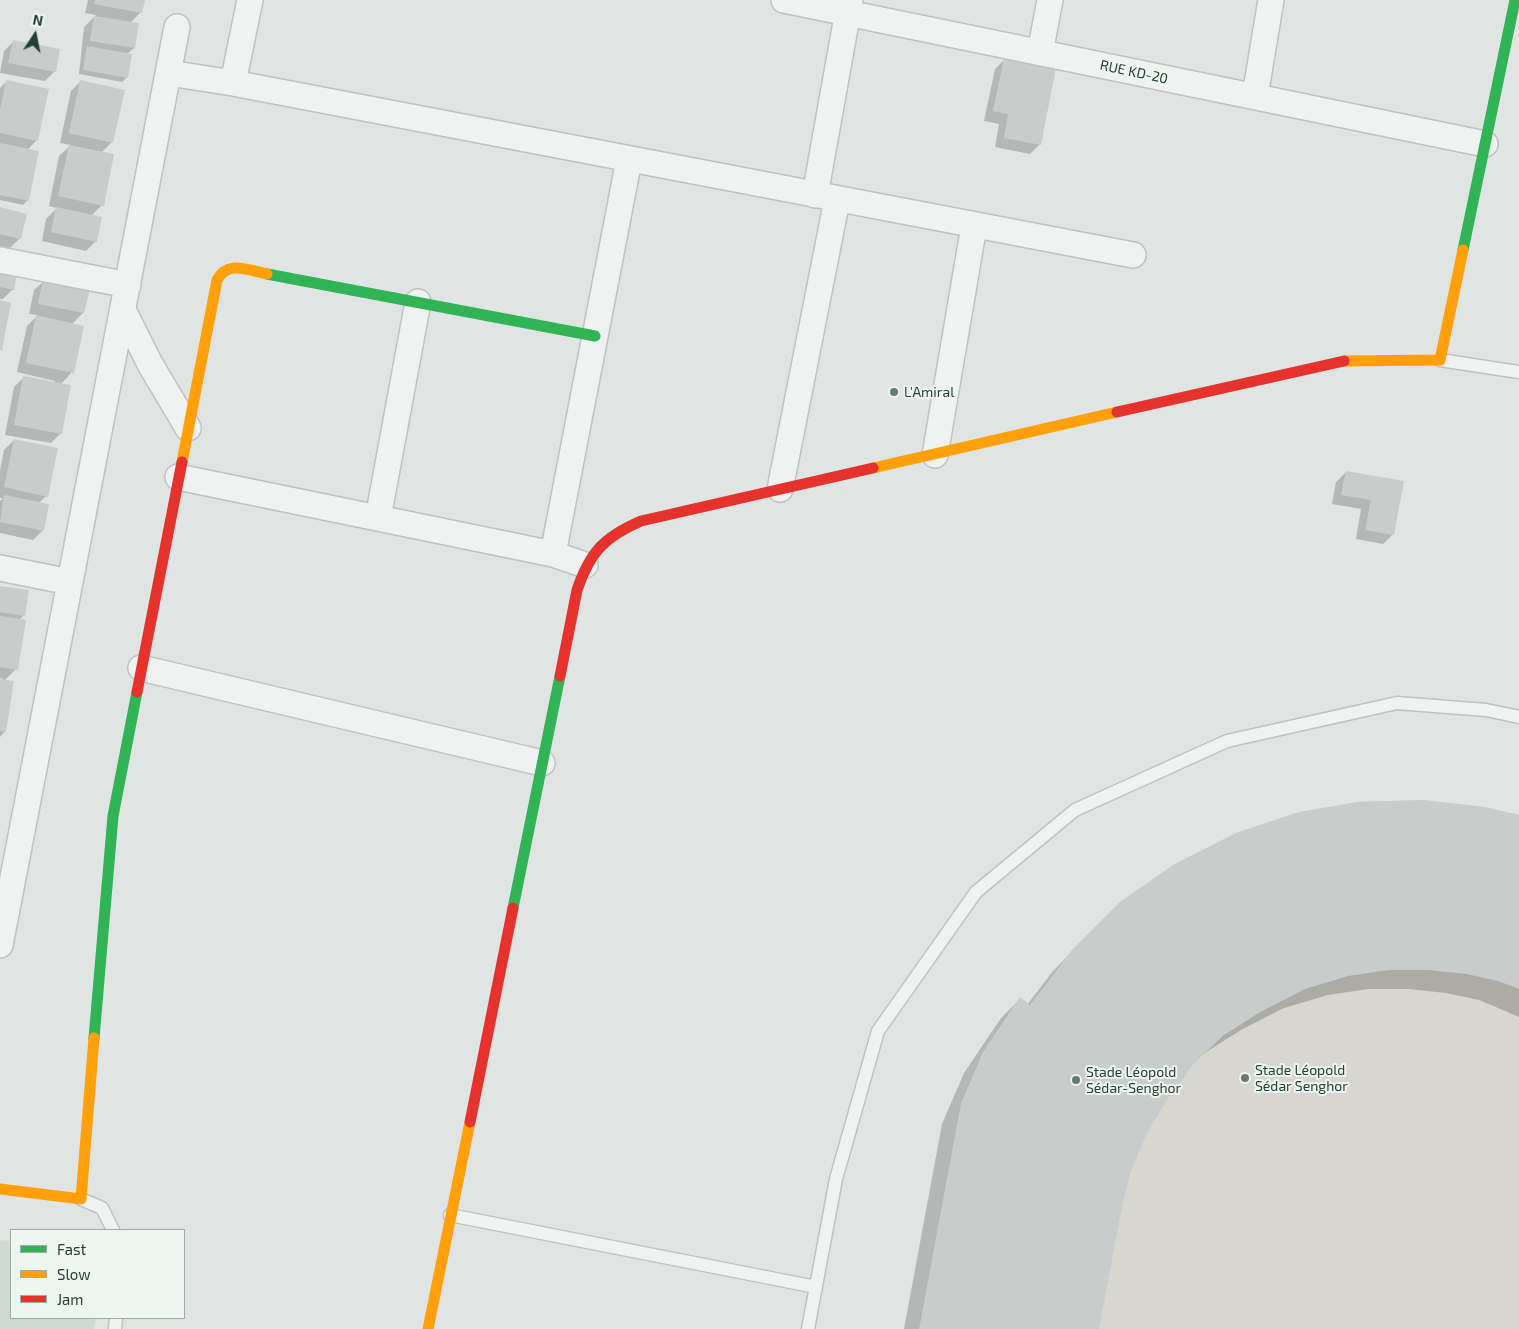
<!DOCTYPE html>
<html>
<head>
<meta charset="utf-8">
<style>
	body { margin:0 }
	#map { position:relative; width:1519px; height:1329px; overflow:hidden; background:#e0e5e3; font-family:"Exo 2",sans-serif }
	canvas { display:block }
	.legend { position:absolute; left:10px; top:1229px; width:175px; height:90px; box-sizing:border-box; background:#edf6f1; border:1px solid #9dada5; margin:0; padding:6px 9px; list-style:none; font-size:15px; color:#263f34 }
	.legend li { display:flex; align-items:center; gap:10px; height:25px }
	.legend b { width:25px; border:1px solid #9dada5 }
	.north { position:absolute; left:10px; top:10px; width:50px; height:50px; -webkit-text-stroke:4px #edf6f1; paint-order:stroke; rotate:11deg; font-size:14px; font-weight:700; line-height:20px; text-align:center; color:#263f34 }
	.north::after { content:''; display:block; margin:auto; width:18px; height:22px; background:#263f34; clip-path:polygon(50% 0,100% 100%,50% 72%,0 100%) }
</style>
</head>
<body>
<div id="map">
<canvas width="1519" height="1329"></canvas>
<ul class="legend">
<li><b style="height:6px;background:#30b455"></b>Fast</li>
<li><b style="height:6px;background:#ff9f0a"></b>Slow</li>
<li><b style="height:6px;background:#e5322d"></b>Jam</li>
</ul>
<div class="north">N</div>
</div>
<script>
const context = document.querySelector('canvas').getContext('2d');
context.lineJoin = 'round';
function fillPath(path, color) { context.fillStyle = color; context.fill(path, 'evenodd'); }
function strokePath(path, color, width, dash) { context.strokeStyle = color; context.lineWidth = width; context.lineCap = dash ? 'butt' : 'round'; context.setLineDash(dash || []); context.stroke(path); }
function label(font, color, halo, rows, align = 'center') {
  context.font = font + ' "Exo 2",sans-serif'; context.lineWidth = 4; context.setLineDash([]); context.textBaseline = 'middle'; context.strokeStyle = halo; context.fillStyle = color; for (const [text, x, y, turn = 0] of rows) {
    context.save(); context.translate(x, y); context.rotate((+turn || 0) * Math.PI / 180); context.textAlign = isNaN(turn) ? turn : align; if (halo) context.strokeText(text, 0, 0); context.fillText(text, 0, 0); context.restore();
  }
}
fillPath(new Path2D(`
	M0,1240L11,1241V1318H96L94,1329H0Z`), '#cdd9d3');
fillPath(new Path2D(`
	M1423,800L1485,807L1519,815V1329H919L961,1103L983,1052L1020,997L1030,1005L1072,950L1120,902L1173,865L1236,833L1357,802Z`), '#d8d7cf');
fillPath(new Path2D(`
	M88,0H143L141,12L130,23L134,48L127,54V77L122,82L79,74L84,27L96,15L85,13Z
	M14,41L55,71L45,81L0,73L4,51Z
	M1005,59L1040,144L1030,154L995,147L999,124L984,121L995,69Z
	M7,81L37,140L27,150L28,200L23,205L0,200V88Z
	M81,81L112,142L101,153L102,205L91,216L96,241L86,251L42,241L46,219L57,208L49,206L59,156L71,145L60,143L71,91Z
	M0,208L20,238L10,248L0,246Z
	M0,265L13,289L3,299H0Z
	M44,281L88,290L83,313L72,324V372L61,384V433L51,443L5,435L14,387L24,377L54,383L55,381L17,372L27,326L38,315L29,314L34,290Z
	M14,440L46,496L39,503L43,530L33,540L0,533V501L3,498H0V471L4,450Z
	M1346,472L1402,482L1393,534L1383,544L1356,539L1361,509L1332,504L1336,482Z
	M0,587L24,615L19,620L16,669L4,681L5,731L0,737V680L3,681V679L0,678Z
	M1519,816V1017L1479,1000L1446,993L1408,989H1369L1328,995L1284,1008L1241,1030L1203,1054L1191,1066L1167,1097L1146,1133L1130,1171L1121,1207L1097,1329H904L942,1124L964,1073L1001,1018L1020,999L1027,1005L1053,971L1120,903Z`), '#0003');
fillPath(new Path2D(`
	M95,0H145L142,13L94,4Z
	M94,16L139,23L135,48L90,41Z
	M13,40L60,49L56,72L8,63Z
	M87,46L132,54L128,78L83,70Z
	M1004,58L1056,68L1041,145L1004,138L1008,114L993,111Z
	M6,80L49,89L38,141L0,133V110Z
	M80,80L125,90L113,143L69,133Z
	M0,143L39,151L29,201L0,195Z
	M69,145L114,154L104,206L58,196Z
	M0,207L27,214L21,239L0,234Z
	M56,207L102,217L97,242L51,232Z
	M0,264L18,267L14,290L0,287Z
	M43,279L90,289L84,313L38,304Z
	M0,300L11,303L2,350H0Z
	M36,315L84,326L74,373L26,363Z
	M23,376L71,385L62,434L14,425Z
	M14,439L58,448L48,497L4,487Z
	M1346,471L1404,481L1394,535L1365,530L1371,500L1341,495Z
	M4,495L49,504L44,531L0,522Z
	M0,586L29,590L25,616L0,612Z
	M0,616L26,620L18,670L0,667Z
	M0,679L14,681L6,732L0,731Z
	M1423,800L1485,807L1519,815V989L1498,981L1467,974L1428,970H1389L1348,976L1305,989L1262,1011L1224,1035L1195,1062L1168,1098L1147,1133L1131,1171L1122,1207L1099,1329H919L961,1103L983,1052L1020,997L1030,1005L1072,950L1120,902L1173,865L1236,833L1299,812L1357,802Z`), '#c8cdcb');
const lane = new Path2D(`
	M1440,360L1519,372
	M81,1199L102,1208L113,1230
	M450,1215L816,1287
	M115,1329L116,1318
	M808,1329L836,1179L878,1031L976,892L1075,810L1227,741L1397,703L1486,710L1519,717`);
const street = new Path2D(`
	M784,0L1485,144
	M1040,53L1050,0
	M169,73L233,83L1133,255
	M233,83L250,0
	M1255,96L1271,0
	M815,195L850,0
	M0,260L128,285
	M123,310L150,364L188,428
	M935,455L974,226
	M178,477L553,554L585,565
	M780,489L837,200
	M378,518L418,302
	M553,554L629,160
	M0,568L70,582
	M141,668L542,763
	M0,945L177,27`);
strokePath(lane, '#bec3c1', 15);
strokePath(street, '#bec3c1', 28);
strokePath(lane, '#eff2f1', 12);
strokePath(street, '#eff2f1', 25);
strokePath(new Path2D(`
	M1463,250L1515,0
	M267,274L595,336
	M513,908L560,676
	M94,1038L113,816L137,692`), '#30b455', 11);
strokePath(new Path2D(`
	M1344,361L1440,360L1463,250
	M182,462L217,280C228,260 247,270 267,274
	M873,468L1117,412
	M0,1189L81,1199L94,1038
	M428,1329L470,1122`), '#ff9f0a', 11);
strokePath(new Path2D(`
	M1117,412L1344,361
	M560,676L577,590C590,552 604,537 641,521L873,468
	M137,692L182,462
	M470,1122L513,908`), '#e5322d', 11);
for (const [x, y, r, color] of [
	[894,392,5,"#677971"],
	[1245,1078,5,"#677971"],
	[1076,1080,5,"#677971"]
]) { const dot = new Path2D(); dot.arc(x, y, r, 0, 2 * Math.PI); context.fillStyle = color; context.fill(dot); strokePath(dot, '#edf6f1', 2); }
label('14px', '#263f34', '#edf6f1', [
	["RUE KD-20",1134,72,12]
]);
label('14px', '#263f34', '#edf6f1', [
	["L'Amiral",904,392],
	["Stade Léopold",1255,1070],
	["Sédar Senghor",1255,1086],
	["Stade Léopold",1086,1072],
	["Sédar-Senghor",1086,1088]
], 'left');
</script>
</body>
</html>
